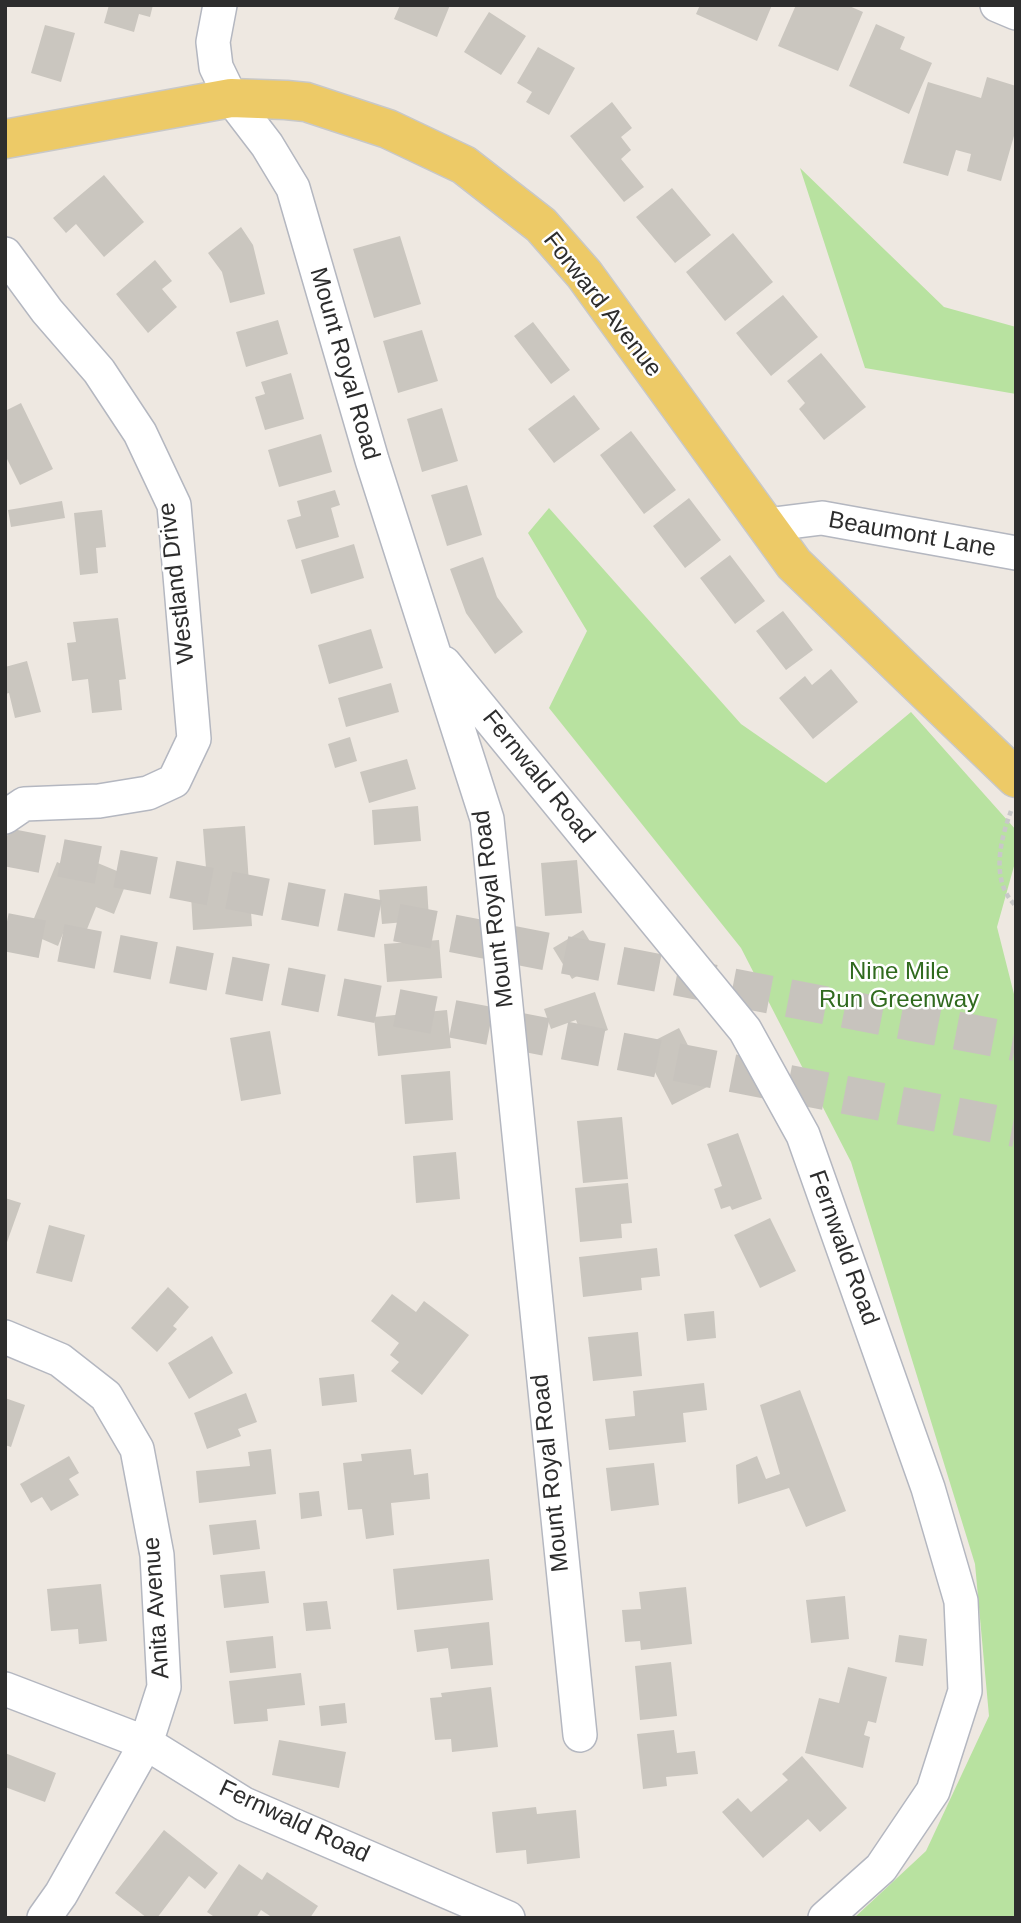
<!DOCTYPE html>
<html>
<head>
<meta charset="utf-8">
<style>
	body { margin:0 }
	#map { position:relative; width:1021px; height:1923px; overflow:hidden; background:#eee8e1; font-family:Arial,sans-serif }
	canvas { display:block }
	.frame { position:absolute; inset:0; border:7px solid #2d2d2d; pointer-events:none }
</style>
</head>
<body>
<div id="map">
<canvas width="1021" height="1923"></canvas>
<div class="frame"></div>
</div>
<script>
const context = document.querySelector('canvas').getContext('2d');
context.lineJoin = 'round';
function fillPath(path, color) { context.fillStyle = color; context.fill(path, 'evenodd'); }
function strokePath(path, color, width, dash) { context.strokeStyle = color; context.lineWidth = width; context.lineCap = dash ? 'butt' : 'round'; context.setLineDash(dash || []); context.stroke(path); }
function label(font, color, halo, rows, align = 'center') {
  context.font = font + ' Arial,sans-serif'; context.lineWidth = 5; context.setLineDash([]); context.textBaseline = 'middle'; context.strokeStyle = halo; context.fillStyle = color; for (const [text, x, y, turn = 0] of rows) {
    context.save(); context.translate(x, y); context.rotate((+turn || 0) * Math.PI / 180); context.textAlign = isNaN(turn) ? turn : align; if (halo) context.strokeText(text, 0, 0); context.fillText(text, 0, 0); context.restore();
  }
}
fillPath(new Path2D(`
	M800,168L944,307L1016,327V394L865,368Z
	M549,508L741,724L826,783L911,712L1016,830V859L997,927L1016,1002V1918H854L926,1851L989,1716L975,1564L851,1162L741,948L549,708L587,631L528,533Z`), '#b8e2a0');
fillPath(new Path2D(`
	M109,5H153L150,17L139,14L134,32L104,23Z
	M400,5H450L437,37L394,19Z
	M700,5H772L757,41L696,14Z
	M796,5H847L863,12L838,71L778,46Z
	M489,12L526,36L501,75L464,52Z
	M876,24L905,37L900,49L932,63L909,114L849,86Z
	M45,25L75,33L61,82L31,73Z
	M538,47L575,68L549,115L526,102L532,92L517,83Z
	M987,77L1016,86V129L1001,181L967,171L971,154L956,150L948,176L903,163L928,82L981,98Z
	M612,102L632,128L621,137L631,150L621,159L644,187L624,202L570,136Z
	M104,175L144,222L104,257L76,224L66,233L53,218Z
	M672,188L711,235L675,263L636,217Z
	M241,227L253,245L265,294L230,303L222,272L208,253Z
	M733,233L773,282L725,321L686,272Z
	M400,236L421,304L374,318L353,249Z
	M155,260L172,281L162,289L177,307L148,333L116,294Z
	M783,295L818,337L771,376L736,333Z
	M278,320L288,354L246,367L236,332Z
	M533,322L570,370L551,384L514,336Z
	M422,330L438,381L398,393L383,341Z
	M821,353L866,407L824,440L799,409L805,403L787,381Z
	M291,373L304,419L265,430L255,397L265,394L261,382Z
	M574,395L600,429L554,463L528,429Z
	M21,403L53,469L20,485L5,455V411Z
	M442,408L458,461L422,472L407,419Z
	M631,431L676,490L644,514L600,455Z
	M321,434L332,472L279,487L268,450Z
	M467,485L482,535L447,546L431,495Z
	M335,490L340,505L331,508L339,537L296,549L287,520L301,516L297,501Z
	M689,498L721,540L685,568L653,526Z
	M62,501L65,518L11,527L8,510Z
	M102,510L106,547L96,548L98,573L80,575L74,513Z
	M354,544L364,578L311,594L301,560Z
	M730,555L765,601L735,624L700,578Z
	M483,557L497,597L523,632L495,654L466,613L450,569Z
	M783,611L813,650L786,670L756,631Z
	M118,618L126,679L119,680L122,710L92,713L88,679L72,681L67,643L76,642L73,622Z
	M371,629L383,668L329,684L318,645Z
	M27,661L41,712L15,718L9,693L5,694V667Z
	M831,669L858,702L813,739L779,698L805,676L812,685Z
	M391,683L399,712L346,727L338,698Z
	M350,737L357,761L335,768L328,744Z
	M407,759L416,789L369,803L360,772Z
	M418,806L421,841L374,845L372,810Z
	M245,826L252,926L193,930L191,895L208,894L203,829Z
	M88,859L129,876L114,914L96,907L83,939L64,931L58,946L28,933L57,862L82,873Z
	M577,860L582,913L545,916L541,863Z
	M427,886L429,920L382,924L379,890Z
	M583,930L602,961L572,979L553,948Z
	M439,940L442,978L387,982L384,944Z
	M595,992L608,1030L583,1039L576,1020L551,1029L544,1009Z
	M447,1010L451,1048L378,1056L374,1017Z
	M679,1028L709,1086L672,1105L642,1047Z
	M270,1031L281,1094L241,1101L230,1038Z
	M450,1071L453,1120L405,1124L401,1075Z
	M622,1117L628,1179L583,1183L577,1121Z
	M738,1133L762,1199L732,1210L730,1206L721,1209L714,1189L722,1186L707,1144Z
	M456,1152L460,1199L416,1203L413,1156Z
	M628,1183L632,1223L621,1224L622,1238L580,1242L575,1188Z
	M5,1198L21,1203L6,1245H5Z
	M770,1218L796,1271L760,1288L734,1235Z
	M49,1225L85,1235L72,1282L36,1273Z
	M657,1248L660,1276L641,1278L642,1290L583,1297L579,1257Z
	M168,1287L189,1307L173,1326L177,1329L157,1352L131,1328Z
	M392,1294L416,1312L424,1301L469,1335L422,1395L391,1371L399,1362L390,1355L399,1343L371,1321Z
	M714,1311L716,1338L687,1341L684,1314Z
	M638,1332L642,1376L593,1381L588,1337Z
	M212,1336L233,1373L189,1399L168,1363Z
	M354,1374L357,1402L322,1406L319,1378Z
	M704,1383L707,1410L683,1413L686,1442L609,1450L605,1419L635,1416L633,1391Z
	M800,1390L846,1511L806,1527L789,1488L738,1504L736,1465L757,1456L766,1479L780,1474L760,1405Z
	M246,1393L257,1422L238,1429L241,1436L207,1449L194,1413Z
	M5,1398L25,1405L11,1447L5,1445Z
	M271,1449L276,1494L199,1503L196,1471L250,1466L248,1452Z
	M411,1449L414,1475L428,1473L430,1499L391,1503L394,1535L366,1539L362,1509L348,1510L343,1463L362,1461L361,1454Z
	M69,1456L79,1473L69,1479L79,1495L51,1511L42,1497L31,1503L20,1484Z
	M654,1463L659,1505L611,1511L606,1468Z
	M319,1491L322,1516L301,1519L299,1493Z
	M256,1520L260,1549L213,1555L209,1525Z
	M489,1559L493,1600L397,1610L393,1569Z
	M265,1571L269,1603L224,1608L220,1575Z
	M101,1584L107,1641L79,1644L78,1629L51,1631L47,1589Z
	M686,1587L692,1644L641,1650L640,1641L625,1642L622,1610L641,1609L639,1592Z
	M845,1596L849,1639L811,1643L806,1600Z
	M327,1601L331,1629L306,1631L303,1603Z
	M489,1622L493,1665L451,1669L448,1648L417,1652L414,1630Z
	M899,1635L927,1639L923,1666L895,1662Z
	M273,1636L276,1668L230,1673L226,1641Z
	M671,1662L677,1716L640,1720L635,1666Z
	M848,1667L887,1677L876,1723L868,1721L864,1735L870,1737L863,1768L805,1753L819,1698L839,1703Z
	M301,1673L305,1705L267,1709L268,1721L234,1724L229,1681Z
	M491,1687L498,1747L452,1752L451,1739L435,1740L430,1698L442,1697L441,1693Z
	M345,1703L347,1723L321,1726L319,1706Z
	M674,1730L677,1753L695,1751L698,1774L666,1777L667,1786L643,1789L637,1734Z
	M279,1740L346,1752L339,1788L272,1775Z
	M5,1753L56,1773L45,1802L5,1787Z
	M802,1756L847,1808L820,1832L808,1819L763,1858L722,1812L738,1798L751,1812L788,1780L782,1774Z
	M536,1807L537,1814L576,1810L580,1858L527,1864L526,1850L496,1853L492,1812Z
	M164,1830L218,1873L205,1889L189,1876L157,1918H147L115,1893Z
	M239,1864L262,1880L267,1872L318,1906L310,1918H273L261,1910L256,1918H216L207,1912Z`), '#cac6bf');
strokePath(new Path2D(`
	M5,847L1016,1042
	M5,932L1016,1128`), '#c7c3bd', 38, [38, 19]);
const minor = new Path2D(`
	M220,5L213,42L216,67L231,98L267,145L293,188L372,460L487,819L580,1735
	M997,5L1016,13
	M5,254L47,311L99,371L140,433L174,505L194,739L174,781L148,793L99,801L24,804L5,817
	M766,525L822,518L1016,553
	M444,663L745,1030L803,1135L928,1488L961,1601L965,1691L933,1791L881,1868L825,1918
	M5,1337L60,1360L106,1396L137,1449L157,1555L164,1687L146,1743L61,1894L44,1918
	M5,1689L146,1743L244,1804L508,1918`);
const major = new Path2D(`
	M5,139L231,98L286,100L306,102L388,129L464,165L541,225L584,274L794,564L1016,778`);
strokePath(minor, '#b4b7c0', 36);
strokePath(major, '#c8c8c8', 41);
strokePath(new Path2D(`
	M1011,811C1000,841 990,881 1016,906`), '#c8c8c8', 4.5, [5, 3.5]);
strokePath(minor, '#fff', 33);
strokePath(major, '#edca67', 38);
label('24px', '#2d2d2d', '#fff', [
	["Forward Avenue",602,305,52],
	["Mount Royal Road",344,364,74],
	["Beaumont Lane",912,535,10],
	["Westland Drive",177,583,-97],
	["Fernwald Road",538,777,51],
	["Mount Royal Road",494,909,-97],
	["Fernwald Road",843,1248,70],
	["Mount Royal Road",551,1473,-96],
	["Anita Avenue",157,1608,-94],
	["Fernwald Road",294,1822,25]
]);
label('24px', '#306a1e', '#fff', [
	["Nine Mile",899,972],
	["Run Greenway",899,1000]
]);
</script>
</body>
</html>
